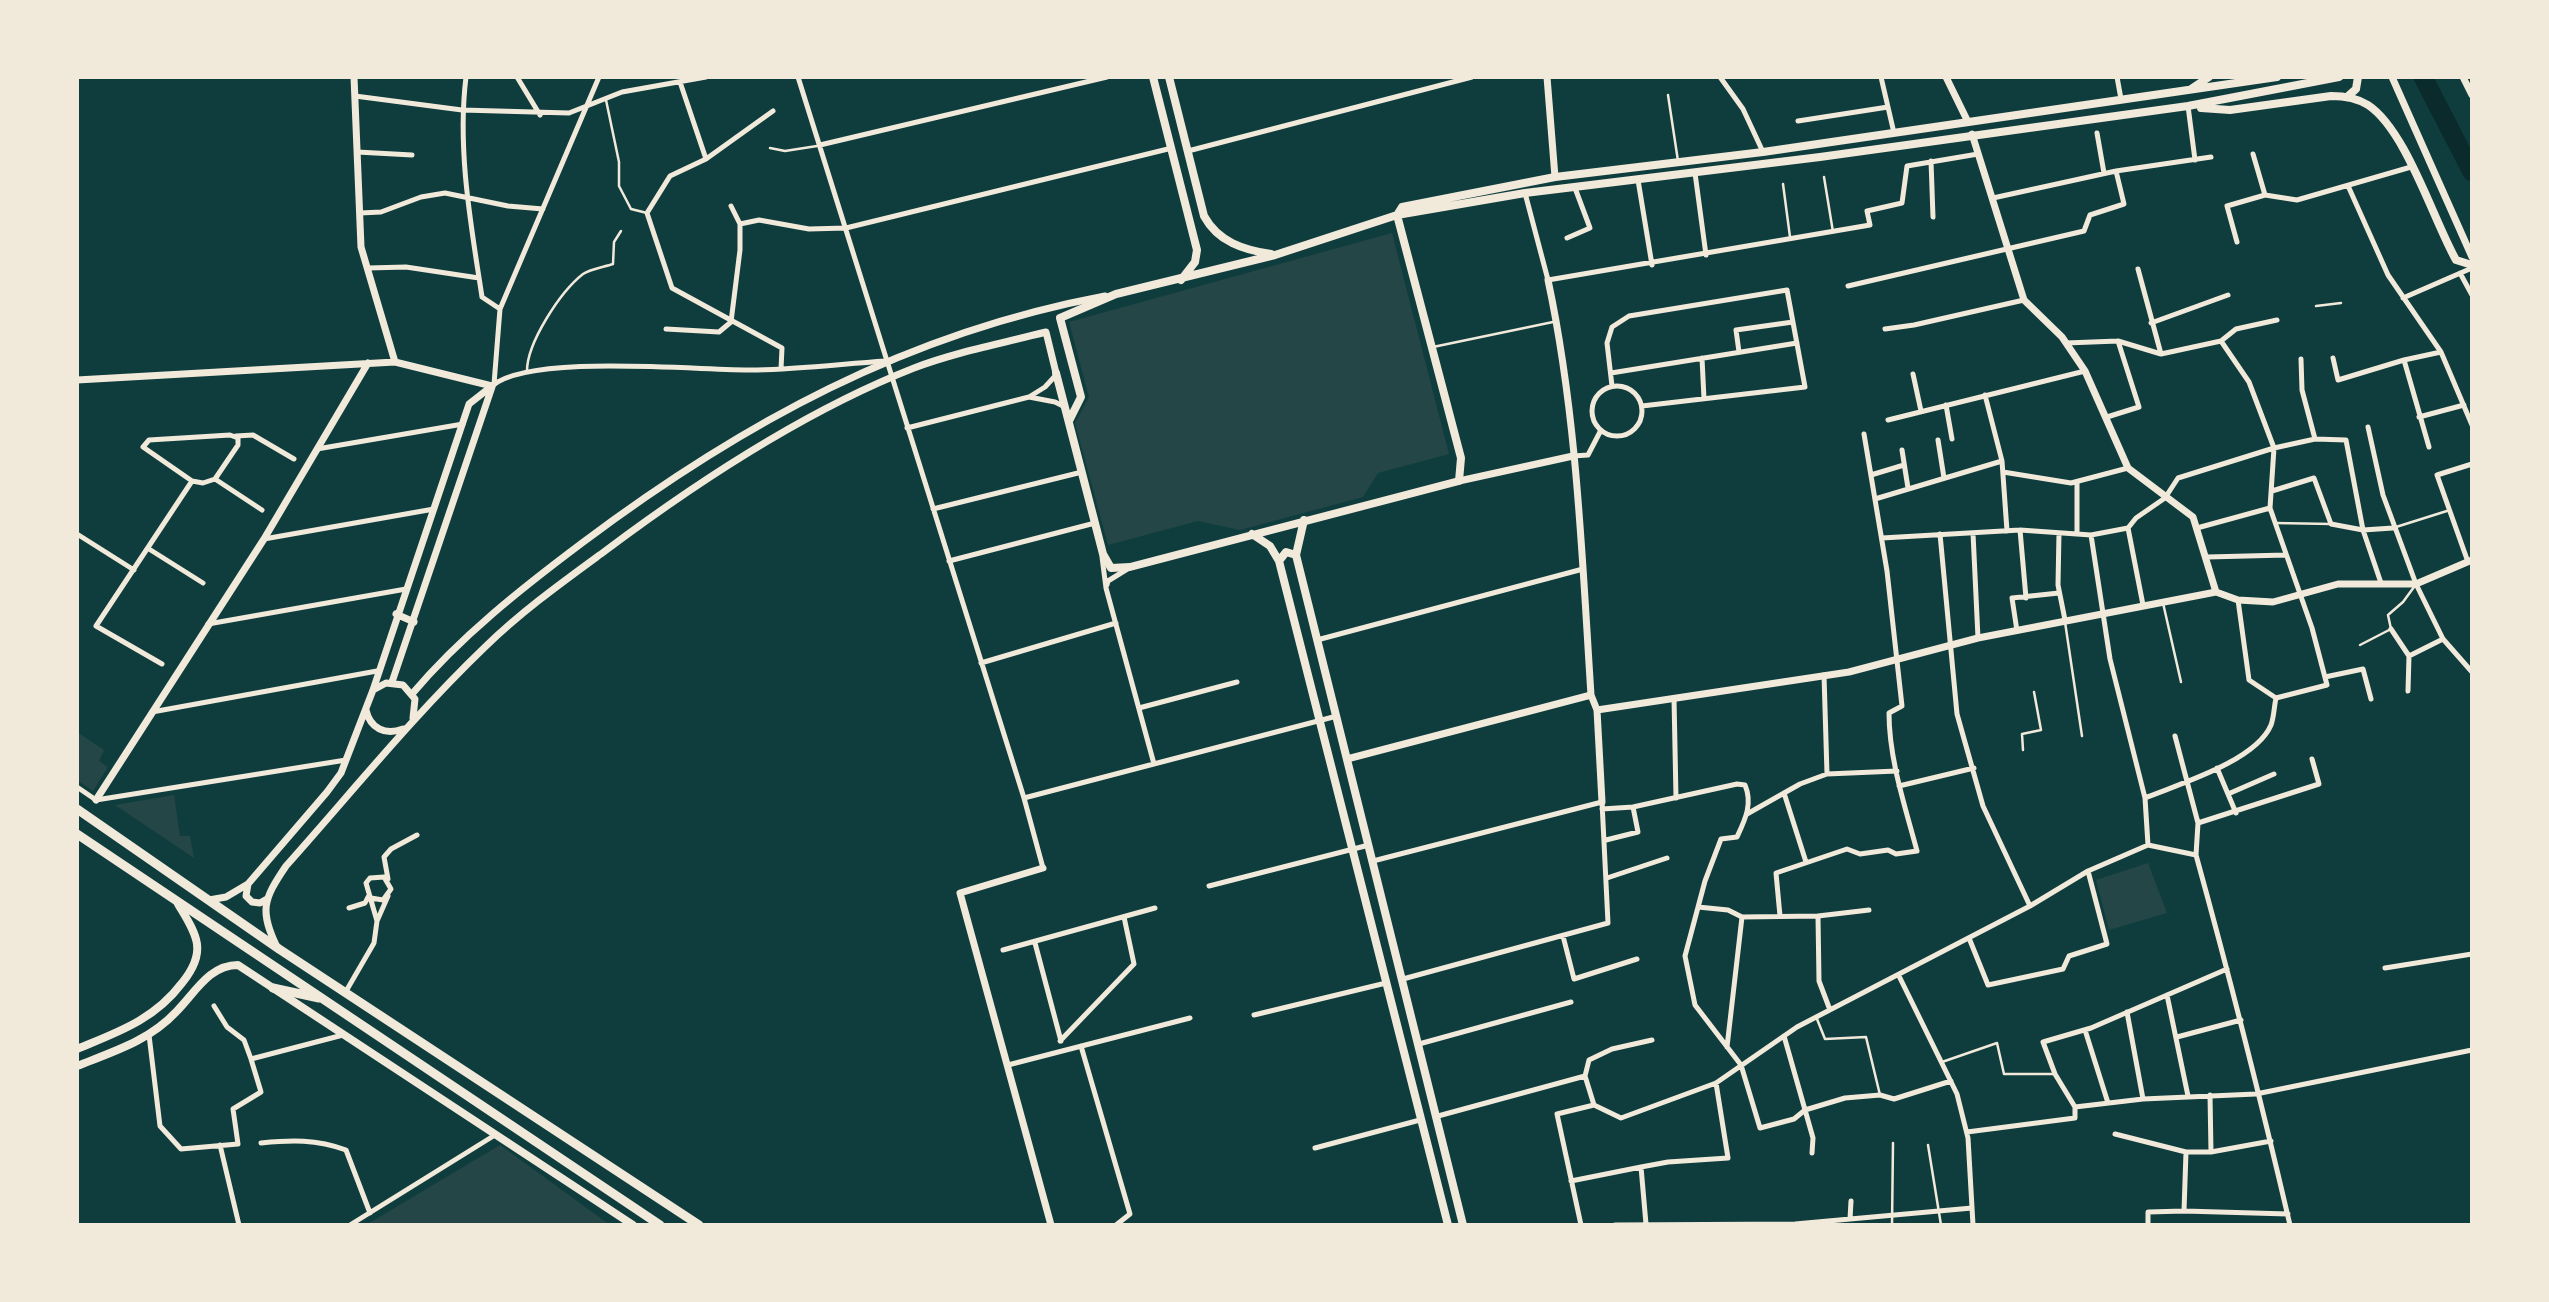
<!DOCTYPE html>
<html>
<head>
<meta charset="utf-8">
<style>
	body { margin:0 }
	#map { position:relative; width:2549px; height:1302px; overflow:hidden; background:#0f3d3e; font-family:Georgia,serif }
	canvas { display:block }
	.frame { position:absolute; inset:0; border:79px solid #f1e9da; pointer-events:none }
</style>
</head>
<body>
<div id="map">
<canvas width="2549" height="1302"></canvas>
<div class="frame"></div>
</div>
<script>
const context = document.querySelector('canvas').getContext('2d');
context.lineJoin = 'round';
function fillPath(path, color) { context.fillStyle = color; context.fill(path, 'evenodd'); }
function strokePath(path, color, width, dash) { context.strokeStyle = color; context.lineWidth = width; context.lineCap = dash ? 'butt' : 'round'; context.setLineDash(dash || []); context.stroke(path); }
fillPath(new Path2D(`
	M1392,233L1449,454L1378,473L1363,497L1240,530L1198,521L1108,545L1075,423L1089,397L1069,322Z
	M77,732L104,750L99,761L108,767L93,791L77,780Z
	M174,795L180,836H190L194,858L115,805Z
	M2148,863L2167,913L2109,930L2096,880Z
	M500,1145L610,1225H366Z`), '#244646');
strokePath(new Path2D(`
	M2423,77L2472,172`), '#0a2a2b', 19);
strokePath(new Path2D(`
	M1668,95L1678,161
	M606,100L619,162V186L631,209L647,213
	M770,148L785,151L817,146
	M1824,177L1833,232
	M1783,184L1790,237
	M2316,306L2341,303
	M1433,347L1553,322
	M527,371C527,343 560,292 583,274C590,269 604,267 613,264L614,242L621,231
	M2275,523L2331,524
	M2396,527L2450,510
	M2163,603L2181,682
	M2065,622L2082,736
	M2360,645L2391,629L2388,615L2403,602L2414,587
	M2023,750L2022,734L2041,730L2034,692
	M1817,1019L1825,1039L1866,1037L1880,1095
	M1942,1062L1997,1043L2004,1074H2055
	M1928,1145L1941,1225
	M1892,1225L1893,1143`), '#f1e9da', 2.5);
strokePath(new Path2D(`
	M466,77C457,150 471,225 482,297L500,309
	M517,77L540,115
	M798,77L1024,798L1043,868
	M1720,77L1743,109L1763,152
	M1881,77L1894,133
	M2117,77L2121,99
	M680,82L706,159
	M355,96L462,110L569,113L622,92L706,77
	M2188,106L2195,160
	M773,111L706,159L670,176L647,213L672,288L782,348L781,369
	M1798,121L1888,107
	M2097,133L2104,173
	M820,145L1107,77
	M1188,151L1472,77
	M357,152L412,155
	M2253,154L2265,195
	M1931,161L1933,217
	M1695,173L1706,255
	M1638,180L1652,265
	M2349,188L2388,275L2441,352L2472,425
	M1525,193L1548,280L1870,225L1867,211L1902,203L1907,166L1978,154
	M1993,198L2116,171L2211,157
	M731,206L740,224
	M360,213L381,212L421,197L445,193L508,206L543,209
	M1567,238L1590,228L1575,188
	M2237,242L2227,206L2265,195L2297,200L2411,167
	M368,268L406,267L479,278
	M2138,269L2161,354
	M2460,273L2472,295
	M1848,286L2084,231L2090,215L2124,204L2116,171
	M2403,298L2472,268
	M2151,323L2228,295
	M666,329L719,332L731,322L740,250V224L759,220L809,229L846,228L1172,148
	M1885,329L1914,325L2024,300
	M2221,341L2249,382L2274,448L2270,508L2312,628L2327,685L2276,698
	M2066,343L2118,341L2161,354L2221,341L2236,329L2277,320
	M1739,352L1736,330L1793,322
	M1702,358L1704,399
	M2333,358L2338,380L2404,360L2441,352
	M2404,360L2429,447
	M1611,373L1797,343
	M1913,374L1921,411
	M494,384L500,309L599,77
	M492,386C531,353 701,371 757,370C800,369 842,364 885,361
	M1612,386L1607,343L1612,327L1629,316L1787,290L1805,387L1642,406
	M1592 411a25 25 0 1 1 50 0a25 25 0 1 1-50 0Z
	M1029,397L1055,402L1065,407
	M1946,405L1952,439
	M2107,417L2139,407L2118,341
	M2419,417L2464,405
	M1888,420L2085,371
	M2368,427L2383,495L2416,584L2443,639L2472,672
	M907,428L1029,397L1045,387L1056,375
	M230,435L238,438V445L215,479L203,483L192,481L143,447L149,440Z
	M236,436L253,435L294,459
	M2315,439L2346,440L2363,530L2381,583
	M1938,440L1944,478
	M317,449L463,424
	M1902,450L1908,488
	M1573,456L1588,455L1601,430
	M2002,461L2007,531
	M2003,472L2071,483L2128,468
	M1871,475L1904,465
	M215,479L262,510
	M2077,482V534
	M2272,491L2314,478L2331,524L2363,530L2393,528
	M1875,499L2002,461L1985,395
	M933,509L1082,472
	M2197,528L2270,508
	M2020,530L2026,598
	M1973,533L1978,638
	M2059,533L2058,585L2065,620
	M77,534L134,570
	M1940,534L1957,714L1983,806L2030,906
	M2091,535L2110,659L2145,798L2148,845
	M1882,538L2020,530L2091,535L2128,528
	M264,539L434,509
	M149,549L203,583
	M1102,557L1106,588L1154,764
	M2207,557L2286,555
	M949,561L1095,523
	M2468,562L2437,475L2472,464
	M1107,585L1108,581L1129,568
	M2143,605L2128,528L2136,518L2165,498L2178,478L2274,448L2315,439L2302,390L2301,359
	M208,624L406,589
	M2391,629L2409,656L2408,691
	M2017,631L2012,598L2059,593
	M1317,640L1583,569
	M2409,656L2443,639
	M981,663L1116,623
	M162,664L96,626L192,481
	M1824,675L1827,774
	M2325,677L2363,669L2371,699
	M1674,698L1676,798
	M1139,708L1237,682
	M152,712L377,671
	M2175,736L2198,823L2196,855
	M2217,768L2236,813
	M1899,786L1974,768
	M77,787L96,800L346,760
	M1784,793L1806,862
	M2228,794L2274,774
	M1024,798L1337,716
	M2145,798C2179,784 2256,761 2271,725C2274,717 2274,707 2276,698L2249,680L2238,600
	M1602,809L1633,807L1737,784L1745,785C1753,804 1745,820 1737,837L1721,839L1705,881L1685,956L1695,1005L1741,1065L1760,1128L1794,1119L1805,1110L1845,1098L1880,1095L1894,1099L1951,1081
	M1747,814L1800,784L1827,774L1897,771
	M2198,823L2319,784L2312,759
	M1606,840L1638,832L1633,807
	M2148,845L2196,855C2230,978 2261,1101 2290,1225
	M1373,861L1602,802L1608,923L1403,979
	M1607,878L1667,858
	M388,879L384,857L391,849L417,835
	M1209,886L1369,845
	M1698,907L1728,910L1742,917L1818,916L1819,981L1830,1010
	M349,908L365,903L368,897
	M1780,916L1776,873L1847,849L1860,854L1888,850L1896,854L1917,851C1905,806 1889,759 1889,713L1902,706L1887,571L1864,434
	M1818,916L1869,910
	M377,921L388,896
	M1563,936L1574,979L1637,959
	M1969,938L1988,985L2063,969L2069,956L2107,944L2088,871
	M1035,943L1061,1041
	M1003,950L1155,908
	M2385,968L2472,954
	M1899,976L1957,1094L1968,1138L1973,1225
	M345,993L374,943L377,921L366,883L370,878L384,877L391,889L383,900L371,898
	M2167,995L2188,1096
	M214,1006L227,1027L244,1040L251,1059
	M2127,1012L2143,1099
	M1254,1015L1386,983
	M2085,1030L2108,1103
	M149,1035L160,1126L181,1149L238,1144L233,1109L261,1092L251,1059L343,1035
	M1784,1036L1813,1138L1812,1153
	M2177,1037L2241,1020
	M1060,1041L1134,964L1124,917
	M1419,1044L1571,1002
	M1081,1046L1130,1214L1116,1225
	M1727,1047L1742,917
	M1008,1065L1190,1018
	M1585,1076L1589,1060L1612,1049L1652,1040
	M2075,1107L2055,1074L2043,1042L2091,1028L2227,969
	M1438,1116L1585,1076L1594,1105L1621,1118L1716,1083L1797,1027L2030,906L2088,871L2148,845
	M1967,1132L2075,1118V1107L2143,1099L2256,1094L2472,1050
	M2115,1134L2186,1152L2184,1211L2148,1212V1225
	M261,1143C291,1140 316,1139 346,1150L370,1213
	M220,1145L239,1225
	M1315,1148L1420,1120
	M2186,1152H2211L2210,1095
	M2211,1152L2271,1141
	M1571,1181L1641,1167
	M2184,1211L2288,1214
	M1850,1219L1851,1201
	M1646,1224L1641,1167L1668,1162L1728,1158L1716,1083
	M350,1225L495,1135
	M1581,1225L1557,1114L1594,1105
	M1615,1225L1795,1224L1972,1208`), '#f1e9da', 5);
strokePath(new Path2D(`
	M354,77L361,247L395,362
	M1547,77L1555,177
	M1946,77L1968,122
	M2392,77L2472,257
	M2463,77L2472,95
	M1972,134L2024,300L2062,337L2085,371L2128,468L2193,517L2216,592
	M1548,280C1577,416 1582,557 1591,695L1597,710L1602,802
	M77,380L395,362L492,386
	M1459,481L1573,456
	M2216,592L2238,600L2273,602L2338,584H2416L2472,560
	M396,614L414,622
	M392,682L492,387
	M373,690L469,404L492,386
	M412,694C461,636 522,588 582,543C742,423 907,333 1105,296
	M366,710C370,728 385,736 403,729
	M1597,710L1849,672L1978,638L2216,592
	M1347,759L1591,695
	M96,800L264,539L368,363
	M1043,868L960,893L1051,1225
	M248,884L246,896L252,902L260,903L267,899
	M209,900L226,897L248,884L327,792L341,773L373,690L386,683L403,685L415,699L413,718
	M278,949C259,911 263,900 286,866C352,792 414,715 485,647C522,611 564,581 605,551C697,482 807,410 914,368C956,352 1003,343 1046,332L1056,373`), '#f1e9da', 7);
strokePath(new Path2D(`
	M1153,77L1197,250L1195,262L1181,280
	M1169,77L1204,216C1218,242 1244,250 1271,254
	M2191,89L2209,77
	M2347,97L2356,89L2358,77
	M2201,108L2230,110L2331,96C2344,96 2357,98 2368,105C2406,130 2433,219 2456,260L2472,265
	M1397,215L1402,207L1555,177L1763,152L2277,77
	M1056,373L1103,554L1111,568L1130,567L1459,481L1461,458L1397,215
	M1069,421L1081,397L1060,318L1116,294L1275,255L1397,215L1525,193L1820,157L2188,106L2339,77
	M1304,520L1296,555L1463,1225
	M1252,534L1270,546L1279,561L1448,1225
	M1279,561L1286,552L1296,555
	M77,1049C118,1032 154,1020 182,983C191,972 199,959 197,944C195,930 185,916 178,904
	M77,1066C112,1052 149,1041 176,1012C195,993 209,965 238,965L633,1225`), '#f1e9da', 8);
strokePath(new Path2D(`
	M77,809L279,949L699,1225
	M77,834L660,1225
	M273,988L319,998`), '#f1e9da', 9);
</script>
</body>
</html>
